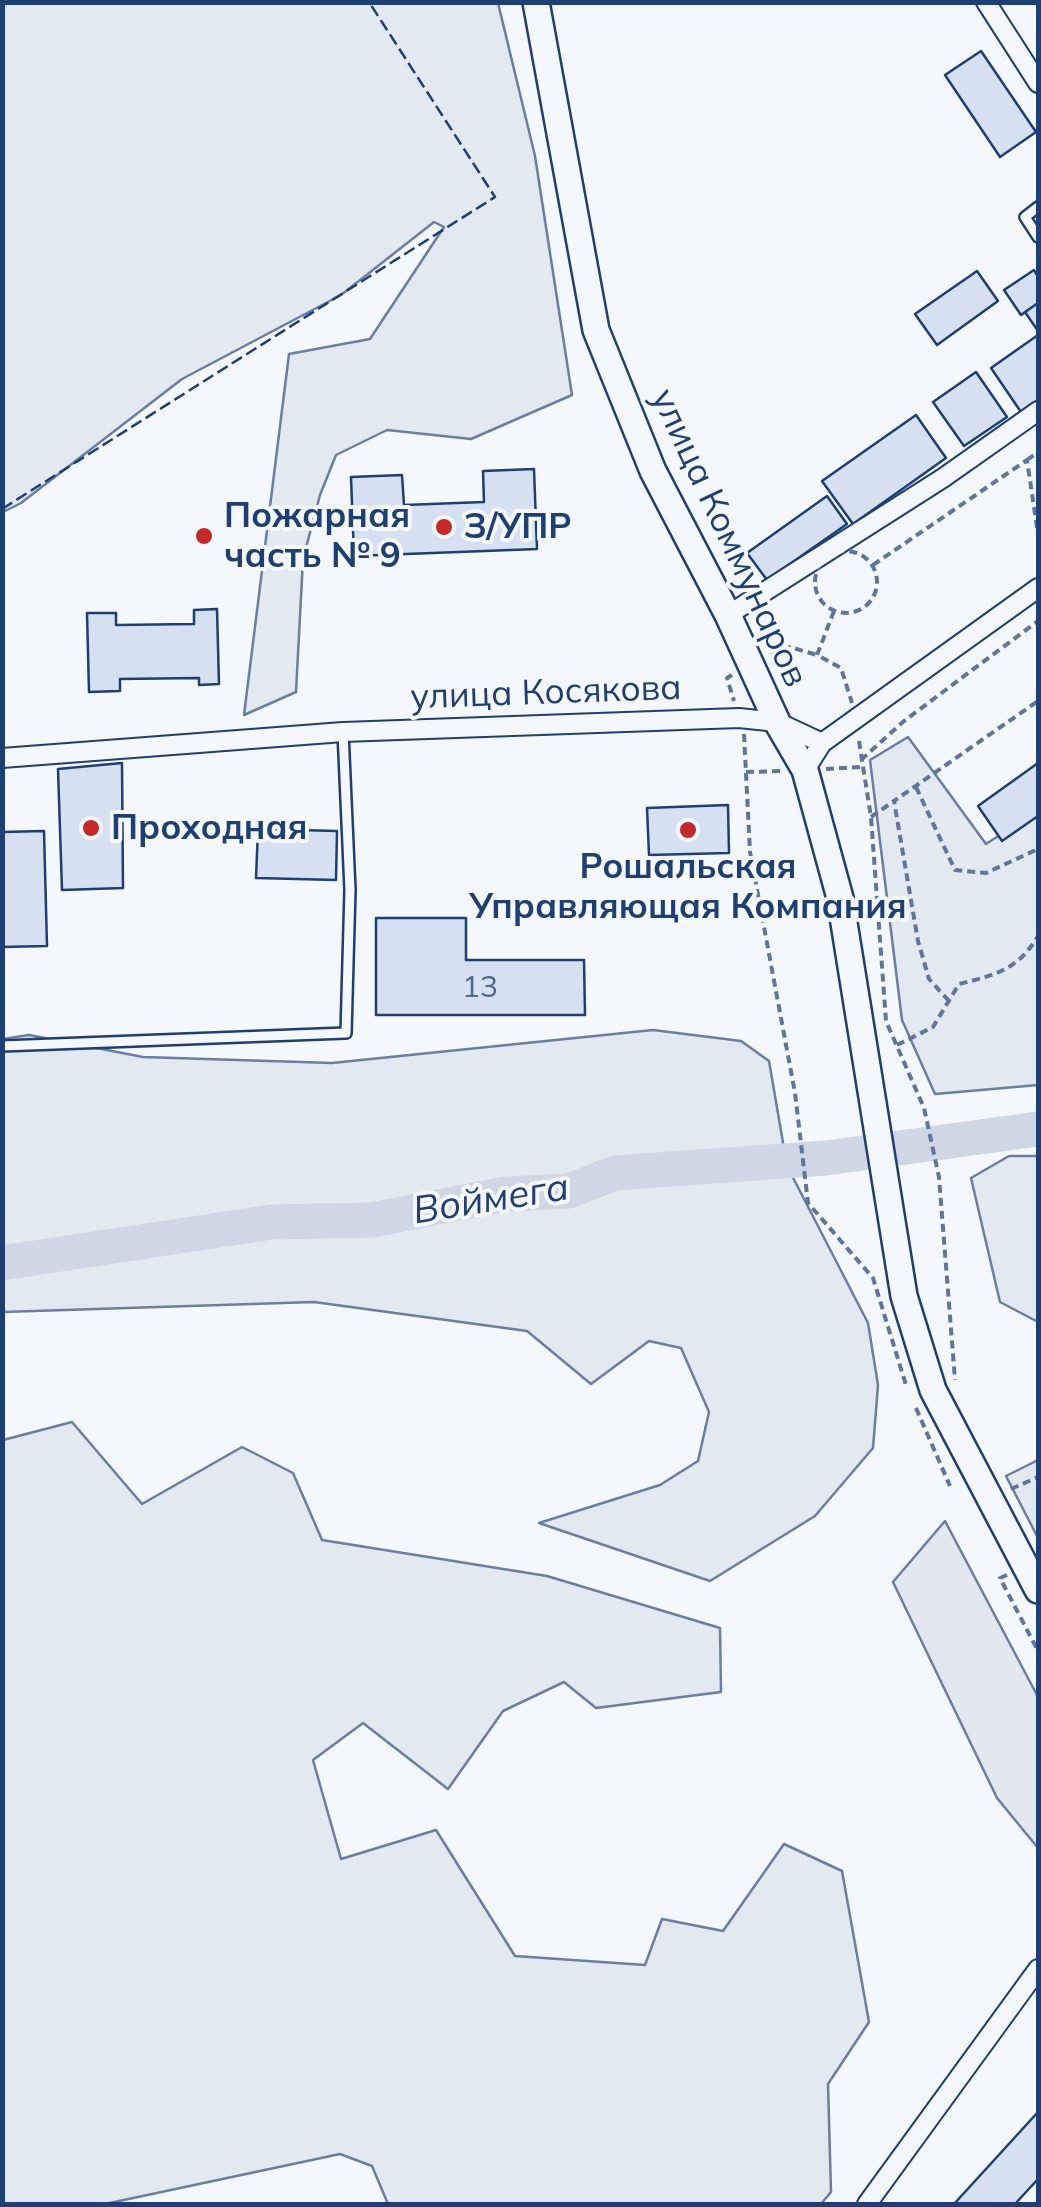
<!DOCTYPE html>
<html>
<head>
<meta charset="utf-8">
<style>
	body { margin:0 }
	#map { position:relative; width:1041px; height:2207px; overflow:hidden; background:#f4f7fb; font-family:Mulish,sans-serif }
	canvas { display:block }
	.frame { position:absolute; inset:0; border:5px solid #1d3f73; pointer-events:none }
</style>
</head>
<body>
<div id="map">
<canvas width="1041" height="2207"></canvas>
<div class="frame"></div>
</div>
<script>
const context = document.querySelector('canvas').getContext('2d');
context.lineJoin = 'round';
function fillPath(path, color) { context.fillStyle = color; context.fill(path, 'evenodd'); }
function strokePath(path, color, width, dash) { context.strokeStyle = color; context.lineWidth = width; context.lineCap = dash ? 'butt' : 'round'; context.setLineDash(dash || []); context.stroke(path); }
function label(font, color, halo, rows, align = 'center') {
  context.font = font + ' Mulish,sans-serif'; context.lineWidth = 8; context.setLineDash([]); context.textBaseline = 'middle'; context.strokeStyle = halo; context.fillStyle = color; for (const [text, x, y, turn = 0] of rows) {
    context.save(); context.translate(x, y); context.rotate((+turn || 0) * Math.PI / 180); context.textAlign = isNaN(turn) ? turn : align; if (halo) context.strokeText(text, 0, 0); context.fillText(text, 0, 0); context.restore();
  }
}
const green = new Path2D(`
	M3,2L498,3L535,156L572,395L471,439L387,430L336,455L320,495L303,559L296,692L244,715L289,354L370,339L444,227L434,222L341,295L182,379L21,503L3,512Z
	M908,737L986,844L1038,810V1085L935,1094L902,1020L870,760Z
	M653,1030L741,1041L769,1061L787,1166L868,1323L878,1385L873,1448L815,1516L710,1581L539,1523L660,1485L698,1461L709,1412L681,1348L649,1341L591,1384L527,1331L314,1302L3,1312V1039L29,1035L143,1057L332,1063Z
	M1009,1156H1038V1322L1000,1302L971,1178Z
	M72,1422L142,1504L242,1447L293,1473L322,1540L547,1576L720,1628L721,1692L596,1708L564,1682L503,1711L448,1789L363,1723L313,1760L341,1859L436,1830L515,1956L645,1965L662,1919L723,1931L784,1844L842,1871L869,2022L828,2084L831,2192L821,2204H388L372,2166L340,2154L105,2204H3V1440Z
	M1038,1460V1538L1006,1476Z`);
fillPath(green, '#e3e9f0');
strokePath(green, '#687fa3', 2.5);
const parking = new Path2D(`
	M945,1521L1038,1697V1848L997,1798L893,1582Z`);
fillPath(parking, '#e3e8f0');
strokePath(parking, '#687fa3', 2.5);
strokePath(new Path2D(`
	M2,1263L272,1222L372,1220L506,1194L569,1191L615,1173L826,1158L1038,1129`), '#cfd7e4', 35);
const building = new Path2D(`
	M981,51L1036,132L1000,157L945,75Z
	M1034,270L1038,277V303L1021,315L1004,290Z
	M977,271L998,301L937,345L915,314Z
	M1038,303V331L1025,312Z
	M1038,335V400L1021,412L991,368Z
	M976,372L1007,417L964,446L933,402Z
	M916,415L946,458L853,524L822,481Z
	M534,469L537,549L354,556L351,477L402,475L404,505L484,502L483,471Z
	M827,496L847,524L767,580L747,553Z
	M217,609L219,684L199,685V678L120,679V691L89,692L87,613H116V625L194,624V610Z
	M122,763L123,888L62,890L58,769Z
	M1038,763V816L1002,841L978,806Z
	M728,805L729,853L649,855L647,808Z
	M258,829L337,831L336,880L256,878Z
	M44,831L47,946L2,947V832Z
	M376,918H466V960H584L585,1015H376Z
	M1038,2112V2179L1015,2204H954Z`);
fillPath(building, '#d5e0f0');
strokePath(building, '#1d3f73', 2.5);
const lane = new Path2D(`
	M1038,207L1025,217L1038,237
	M2,1046L346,1033L350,890L343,732`);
const street = new Path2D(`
	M986,2L1038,83
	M728,615L943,478L1038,411
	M2,758L343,732L739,718L777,722L822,743
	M805,770L822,743L1038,588
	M867,2204L1038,1969`);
const secondary = new Path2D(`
	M536,2L596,330L653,471L728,615L777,722L805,770L840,898L904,1296L933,1390L1038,1590`);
strokePath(lane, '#1d3f73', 14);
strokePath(street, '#1d3f73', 22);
strokePath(secondary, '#1d3f73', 30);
strokePath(new Path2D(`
	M1027,460L1038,452
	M815 582a31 31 0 1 1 62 0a31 31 0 1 1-62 0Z
	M873,565L1027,460L1038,534
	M834,611L817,655L841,668L852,703
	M771,655L790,647L817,655
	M732,675L727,678L734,701
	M744,734L750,852L795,1093L808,1203L873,1278L906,1385
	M859,741L871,817L886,1021L924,1108L939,1177L955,1380
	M861,760L904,721L1038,621
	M826,769L861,767
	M746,772L781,771
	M916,787L955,870L986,873L1038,849
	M871,817L894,801
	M949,1001L929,979L918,941L894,801L1038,701
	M897,1045L933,1027L959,984C995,975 1018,970 1038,936
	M916,1408L950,1486
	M1011,1489L1038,1477
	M1007,1575L1000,1578L1038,1651`), '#5e769c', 4, [8, 5]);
strokePath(lane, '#f4f7fb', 9);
strokePath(street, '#f4f7fb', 18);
strokePath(secondary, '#f4f7fb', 25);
strokePath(new Path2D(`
	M2,509L495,197L369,2`), '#1d3f73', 2.5, [12, 5]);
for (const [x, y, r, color] of [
	[444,527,10,"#c62828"],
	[204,536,10,"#c62828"],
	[91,828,10,"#c62828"],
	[688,830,10,"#c62828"]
]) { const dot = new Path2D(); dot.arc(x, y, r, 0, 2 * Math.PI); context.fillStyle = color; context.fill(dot); strokePath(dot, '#f4f7fb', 4); }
label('30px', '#4b6792', null, [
	["13",480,988]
]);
label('bold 35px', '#1d3f73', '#f4f7fb', [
	["Пожарная",224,516],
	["часть № 9",224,556],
	["З/УПР",464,527],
	["Проходная",111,828],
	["Рошальская",688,867,"center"],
	["Управляющая Компания",688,907,"center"]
], 'left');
label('35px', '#1d3f73', '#f4f7fb', [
	["улица Коммунаров",729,538,65],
	["улица Косякова",546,693,-2]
]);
label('italic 38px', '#1d3f73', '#f4f7fb', [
	["Воймега",491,1200,-9]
]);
</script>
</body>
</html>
